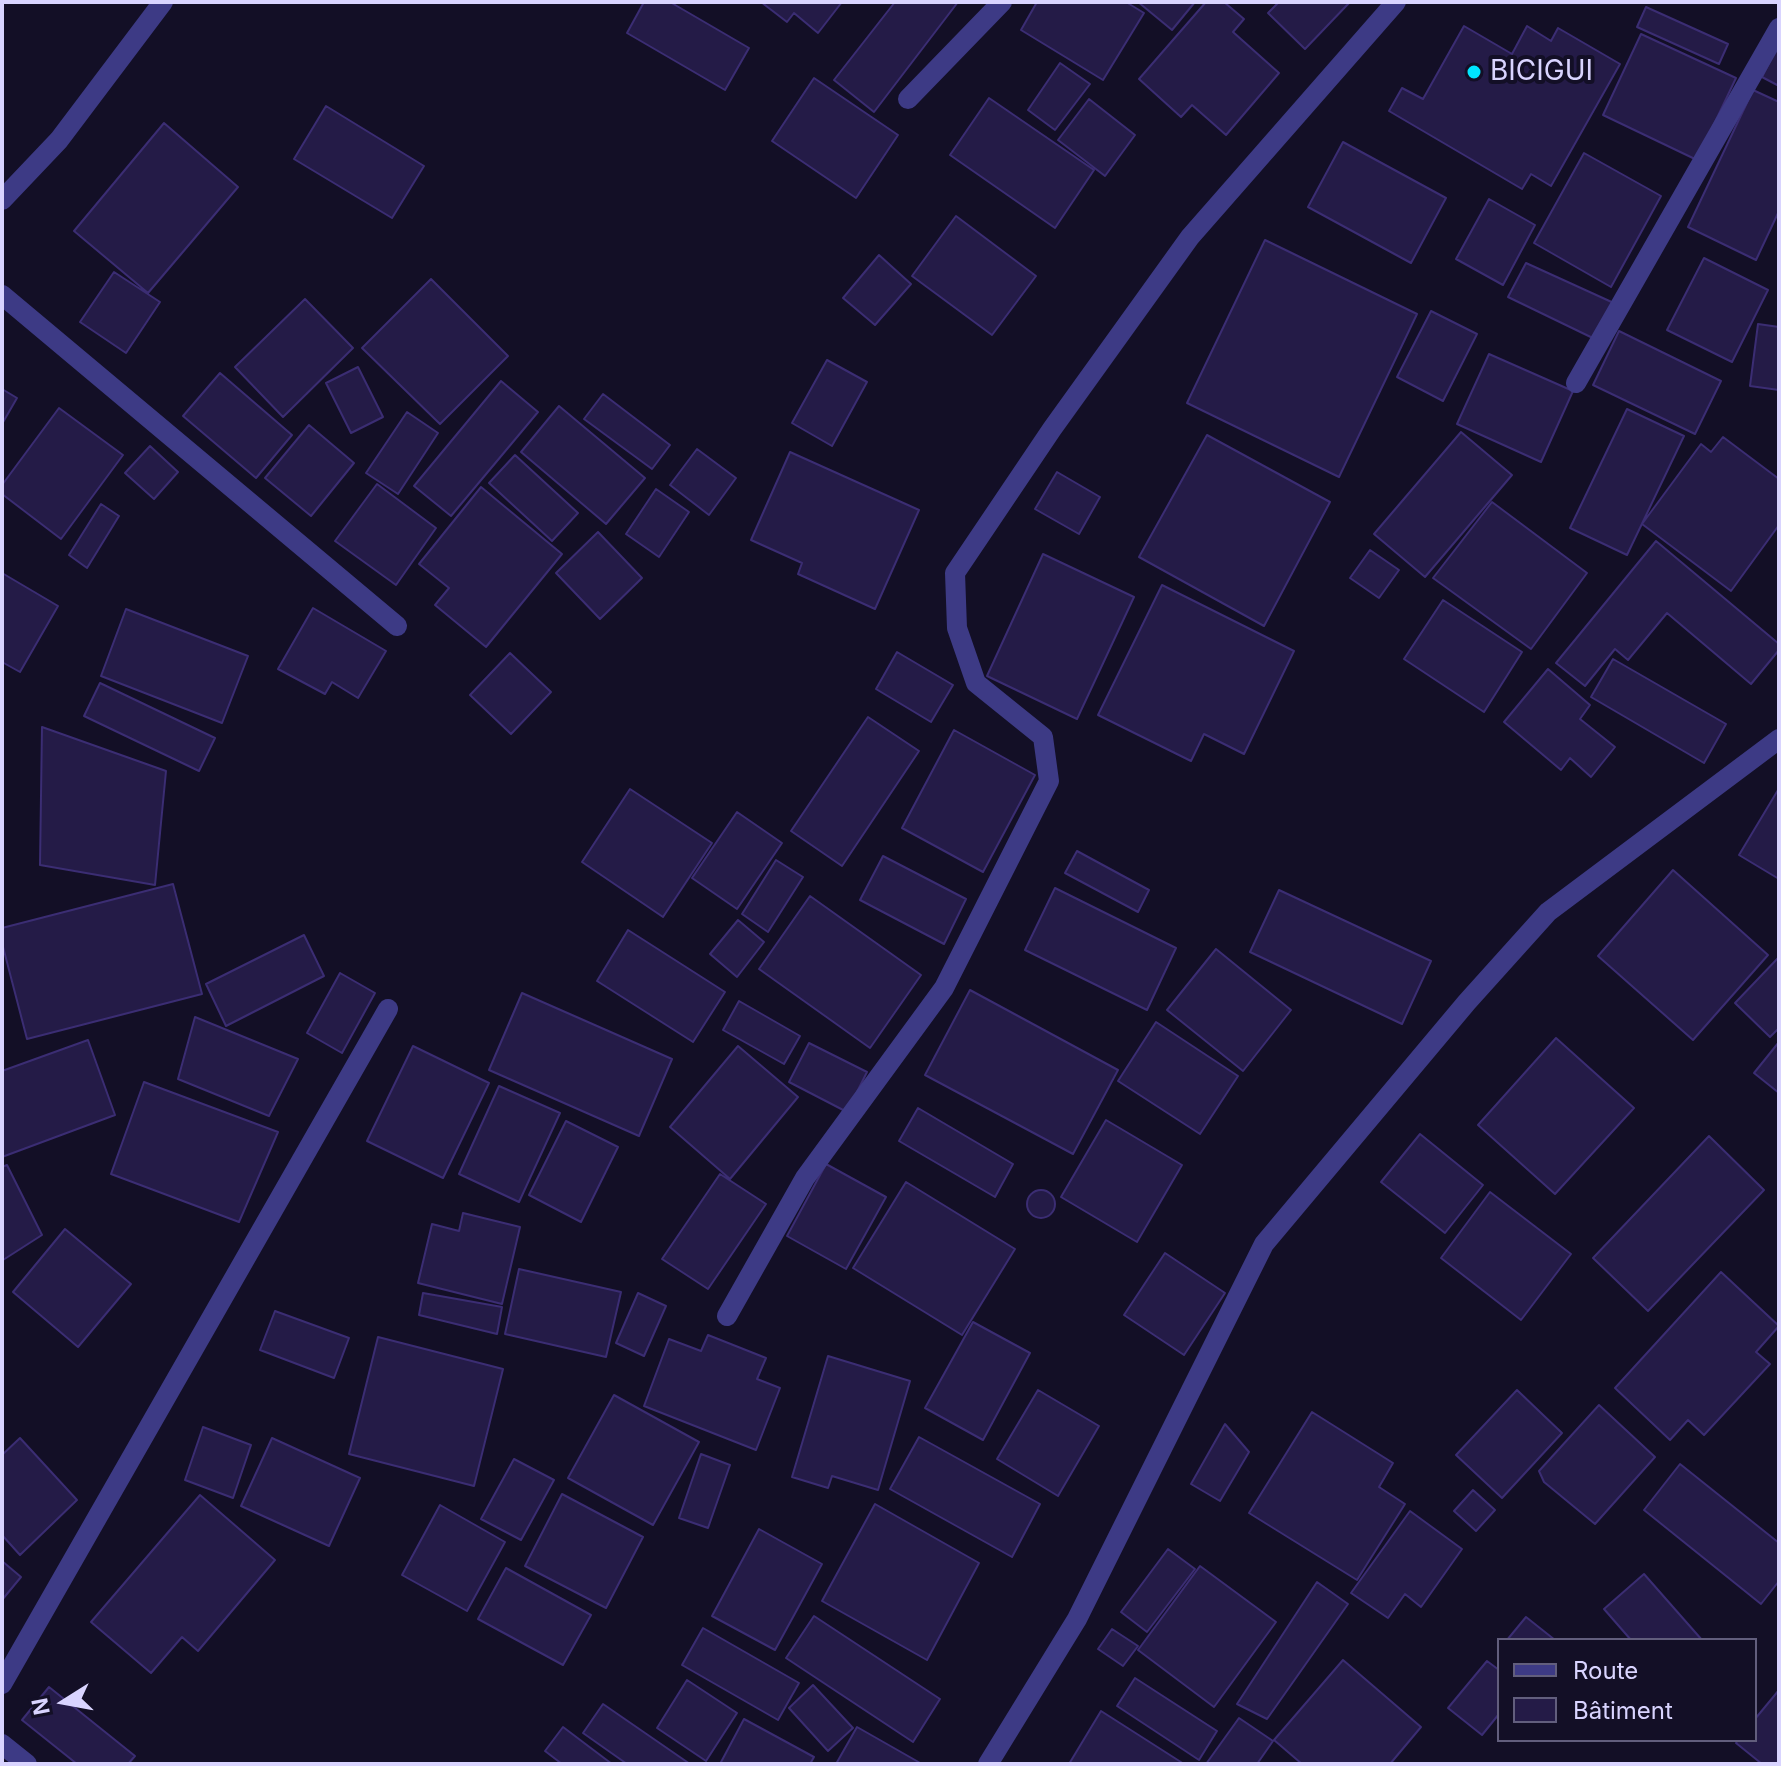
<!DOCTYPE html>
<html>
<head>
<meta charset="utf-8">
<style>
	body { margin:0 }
	#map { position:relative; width:1781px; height:1766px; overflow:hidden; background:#130f26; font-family:Inter,sans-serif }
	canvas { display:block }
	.frame { position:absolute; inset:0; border:4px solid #d9d4ff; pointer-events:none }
	.legend { position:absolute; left:1497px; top:1638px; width:260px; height:104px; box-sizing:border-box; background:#130f26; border:2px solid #625e7d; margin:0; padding:10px 14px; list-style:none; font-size:24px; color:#d9d4ff }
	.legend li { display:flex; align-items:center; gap:16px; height:40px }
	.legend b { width:40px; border:2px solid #625e7d }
	.north { position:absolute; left:24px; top:1662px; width:80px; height:80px; -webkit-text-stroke:6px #130f26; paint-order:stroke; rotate:259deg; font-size:22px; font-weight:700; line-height:32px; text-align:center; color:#d9d4ff }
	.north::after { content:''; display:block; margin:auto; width:28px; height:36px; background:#d9d4ff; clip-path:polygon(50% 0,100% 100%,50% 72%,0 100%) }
</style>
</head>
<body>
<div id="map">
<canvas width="1781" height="1766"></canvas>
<div class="frame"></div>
<ul class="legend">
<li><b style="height:10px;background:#3d3a85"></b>Route</li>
<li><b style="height:22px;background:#241b47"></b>Bâtiment</li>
</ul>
<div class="north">N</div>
</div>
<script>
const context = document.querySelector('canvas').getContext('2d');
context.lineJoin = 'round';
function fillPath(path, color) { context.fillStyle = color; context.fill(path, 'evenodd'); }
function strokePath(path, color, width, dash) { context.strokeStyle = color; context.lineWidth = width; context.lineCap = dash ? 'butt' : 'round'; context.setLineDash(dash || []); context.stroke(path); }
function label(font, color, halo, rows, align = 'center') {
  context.font = font + ' Inter,sans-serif'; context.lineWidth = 8; context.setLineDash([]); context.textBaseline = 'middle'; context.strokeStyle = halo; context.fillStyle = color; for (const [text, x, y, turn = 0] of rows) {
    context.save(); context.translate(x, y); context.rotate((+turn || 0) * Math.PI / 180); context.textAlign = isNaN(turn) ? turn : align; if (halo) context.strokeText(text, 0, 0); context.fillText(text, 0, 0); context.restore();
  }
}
const building = new Path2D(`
	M644,2H670L749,48L725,90L627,33Z
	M761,2H842L818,33L794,13L787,22Z
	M895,2H958L874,112L834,80Z
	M1037,2H1126L1144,13L1103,80L1021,30Z
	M1138,2H1195L1172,30Z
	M1206,2H1224L1244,19L1233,32L1279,73L1226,135L1192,105L1181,117L1139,79Z
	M1279,2H1350L1305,49L1268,13Z
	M1646,7L1728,44L1719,64L1637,27Z
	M1464,26L1512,54L1527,26L1551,41L1558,28L1620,64L1551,186L1531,174L1522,189L1389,111L1402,88L1423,99Z
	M1641,34L1736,78L1697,160L1603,115Z
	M1779,43V86L1762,77Z
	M1060,63L1090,84L1055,130L1028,110Z
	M814,78L898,135L856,198L772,141Z
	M1753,90L1779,102V211L1756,260L1688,227Z
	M989,98L1094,170L1055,228L950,155Z
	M1089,99L1135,135L1105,176L1058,140Z
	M326,106L424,166L392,218L294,159Z
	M164,123L238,187L148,293L74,231Z
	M1343,142L1446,198L1411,263L1308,207Z
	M1584,153L1661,196L1611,287L1534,243Z
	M1489,199L1535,225L1503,285L1456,259Z
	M956,216L1036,276L992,335L912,276Z
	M1265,240L1417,314L1339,477L1187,403Z
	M879,255L911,284L875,325L843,298Z
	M1704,258L1768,290L1732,362L1667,330Z
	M1526,263L1616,304L1601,342L1508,297Z
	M114,272L160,302L126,353L80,322Z
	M431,279L508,356L440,424L362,348Z
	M305,299L353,348L283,417L235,367Z
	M1431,311L1477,334L1443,401L1397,377Z
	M1758,324L1779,327V390L1750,386Z
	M1619,331L1721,381L1695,434L1593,385Z
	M1489,354L1573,391L1541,462L1457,424Z
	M827,360L867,382L832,446L792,423Z
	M358,367L383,417L351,433L326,383Z
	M220,373L292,435L256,478L183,416Z
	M501,381L538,412L451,516L414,486Z
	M2,389L17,398L2,424Z
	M603,394L670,445L652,469L584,419Z
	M559,406L645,478L606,524L521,452Z
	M59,408L123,455L61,539L2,494V485Z
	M1627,409L1684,436L1627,555L1570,528Z
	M407,412L438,433L398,494L366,473Z
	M309,425L354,463L311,516L265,478Z
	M1461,432L1512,475L1425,577L1374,534Z
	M1207,435L1330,502L1264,626L1139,557Z
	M1723,437L1779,479V525L1731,591L1642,524L1701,444L1711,452Z
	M150,446L178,472L154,499L125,473Z
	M697,449L736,478L709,515L670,485Z
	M790,452L919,510L875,609L798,574L802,563L751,540Z
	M515,455L578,513L552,541L489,483Z
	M1057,472L1100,497L1079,534L1035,509Z
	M377,484L436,528L396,585L335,541Z
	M481,487L562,554L486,647L435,605L449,588L419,564Z
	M656,489L689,512L659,557L626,534Z
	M1492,502L1587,573L1531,649L1433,578Z
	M101,504L119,516L87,568L69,555Z
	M598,532L642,578L600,619L556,573Z
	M1656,541L1779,644V650L1751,684L1667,613L1628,660L1615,649L1585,686L1556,663Z
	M1370,550L1399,570L1379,598L1350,578Z
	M1043,554L1134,597L1077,719L987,676Z
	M2,573L58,606L20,672L2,662Z
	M1162,585L1294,651L1244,754L1204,734L1191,761L1098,715Z
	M1443,600L1522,652L1484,712L1404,659Z
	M313,608L386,651L358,698L332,682L325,694L278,669Z
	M126,609L248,656L222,723L101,676Z
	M897,652L953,685L931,722L876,689Z
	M510,653L551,692L511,734L470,695Z
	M1613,659L1726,724L1704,763L1591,697Z
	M1548,669L1590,705L1580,719L1615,747L1591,777L1570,758L1561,770L1504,722Z
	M100,683L215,738L199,771L84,716Z
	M868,717L919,751L842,866L791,831Z
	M42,727L166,771L155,885L40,865Z
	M954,730L1035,775L983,872L902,828Z
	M630,789L712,843L663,917L582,862Z
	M1778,790L1779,791V879L1739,855Z
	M737,812L782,843L737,909L692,878Z
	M1077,851L1149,890L1138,912L1065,873Z
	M883,856L966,899L944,944L860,900Z
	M776,860L803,877L768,932L742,914Z
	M1673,870L1768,955L1693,1040L1598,956Z
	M173,884L202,994L27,1039L2,943V928Z
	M1055,888L1176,948L1147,1010L1025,950Z
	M1279,890L1431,961L1402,1024L1250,952Z
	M810,896L921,975L870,1048L759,969Z
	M738,920L764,942L737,977L710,954Z
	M628,930L725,992L693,1042L597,981Z
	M304,935L324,976L226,1026L206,984Z
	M1216,949L1291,1010L1243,1071L1167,1010Z
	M1779,957V1028L1770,1037L1735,1003Z
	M340,973L375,993L342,1053L307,1033Z
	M970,990L1118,1070L1073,1154L925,1075Z
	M522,993L672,1059L639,1136L489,1070Z
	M739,1001L800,1036L784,1064L723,1030Z
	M195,1017L298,1059L269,1116L178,1079Z
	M1156,1022L1238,1076L1200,1134L1118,1081Z
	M1556,1038L1634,1108L1555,1194L1478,1125Z
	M88,1040L115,1115L2,1157V1071Z
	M1779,1042V1093L1754,1073Z
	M809,1043L867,1072L847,1112L789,1082Z
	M413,1046L489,1083L443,1178L367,1141Z
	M738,1046L798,1097L730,1179L670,1127Z
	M144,1082L278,1132L239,1222L111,1174Z
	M499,1086L560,1113L519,1202L459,1174Z
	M918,1108L1013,1164L995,1197L899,1141Z
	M1106,1120L1182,1165L1137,1242L1061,1197Z
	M566,1121L618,1147L581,1222L529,1195Z
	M1420,1134L1483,1185L1445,1233L1381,1182Z
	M1709,1136L1764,1190L1648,1311L1593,1258Z
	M826,1164L886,1197L846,1269L787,1236Z
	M7,1165L42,1235L3,1260L2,1167Z
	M720,1174L766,1204L708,1289L662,1259Z
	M906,1182L1015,1249L962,1335L853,1268Z
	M1027 1204a14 14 0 1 1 28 0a14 14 0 1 1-28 0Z
	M1490,1192L1571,1254L1521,1320L1441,1258Z
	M463,1213L520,1227L502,1304L418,1283L432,1224L459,1231Z
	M65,1229L131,1284L78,1347L13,1292Z
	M1165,1253L1225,1293L1184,1355L1124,1315Z
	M519,1269L621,1292L606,1357L505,1334Z
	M1721,1272L1779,1326L1756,1352L1770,1364L1704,1435L1688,1420L1670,1440L1615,1388Z
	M423,1293L502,1307L497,1334L419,1315Z
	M638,1293L666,1306L644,1356L616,1343Z
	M275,1311L349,1338L334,1378L260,1350Z
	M973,1322L1030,1353L983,1440L925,1408Z
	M708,1335L766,1358L757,1379L780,1388L756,1450L644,1406L669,1339L701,1351Z
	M378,1337L503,1369L474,1486L349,1454Z
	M828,1356L910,1381L878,1490L832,1476L828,1488L792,1477Z
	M1038,1390L1099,1426L1058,1496L997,1459Z
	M1517,1390L1562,1433L1502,1498L1456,1455Z
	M614,1395L699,1442L653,1525L568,1478Z
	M1599,1405L1655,1457L1595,1524L1544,1482L1539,1471Z
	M1312,1412L1393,1463L1379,1487L1405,1504L1357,1580L1249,1513Z
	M1225,1424L1249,1452L1220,1501L1191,1484Z
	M203,1427L251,1445L233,1498L185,1480Z
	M919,1437L1040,1504L1012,1557L890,1489Z
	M20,1438L77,1500L20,1555L2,1535V1455Z
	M272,1438L360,1478L329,1546L241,1506Z
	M701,1454L730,1465L708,1528L679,1518Z
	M514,1459L554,1480L521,1540L481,1519Z
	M1680,1464L1779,1543V1581L1761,1604L1644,1510Z
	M1473,1490L1495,1510L1476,1531L1454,1511Z
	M562,1494L643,1537L606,1608L525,1566Z
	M200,1495L275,1560L198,1651L182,1637L151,1673L91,1622Z
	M875,1504L979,1563L927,1660L822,1601Z
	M440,1505L505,1542L467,1611L402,1575Z
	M1410,1511L1462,1549L1421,1607L1405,1594L1388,1618L1351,1593Z
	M759,1529L822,1564L775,1650L712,1616Z
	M1168,1549L1195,1569L1147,1632L1121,1612Z
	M2,1561L21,1577L2,1600Z
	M1200,1566L1276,1622L1214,1707L1138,1650Z
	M506,1568L591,1615L563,1665L478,1619Z
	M1644,1574L1702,1640H1631L1604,1609Z
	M1317,1582L1348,1604L1267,1719L1237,1704Z
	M814,1616L940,1699L913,1742L786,1658Z
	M1526,1617L1555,1640H1507Z
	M703,1628L799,1683L778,1720L682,1665Z
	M1112,1629L1138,1646L1123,1666L1098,1649Z
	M1343,1660L1421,1727L1390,1764H1302L1274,1740Z
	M1487,1661L1499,1670V1714L1482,1735L1448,1708Z
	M1135,1678L1217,1731L1199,1760L1117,1706Z
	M687,1680L737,1713L706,1761L657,1728Z
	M813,1685L853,1728L828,1751L789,1708Z
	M49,1687L135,1756L128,1764H77L22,1720Z
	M1779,1690V1764H1762L1736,1743L1738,1740H1755V1719Z
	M603,1704L690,1764H627L583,1733Z
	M1101,1711L1184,1764H1069Z
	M1239,1718L1273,1741L1257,1764H1206Z
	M744,1719L814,1757L810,1764H720Z
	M563,1727L612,1764H562L545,1751Z
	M857,1727L922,1764H836Z`);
fillPath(building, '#241b47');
strokePath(building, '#3b2d73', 2);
strokePath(new Path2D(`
	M1576,383L1779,28`), '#3d3a85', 20);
strokePath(new Path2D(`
	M908,99L1002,2
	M2,200L59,140L163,2
	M2,295L397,626
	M727,1316L805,1178L944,988L1049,781L1043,737L976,683L957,628L955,573L1052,429L1190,237L1396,2
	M2,1684L388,1009
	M988,1764L1077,1619L1264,1244L1467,1002L1548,912L1779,739`), '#3d3a85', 20);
strokePath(new Path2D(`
	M2,1744L27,1764`), '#3d3a85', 20);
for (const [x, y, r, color] of [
	[1474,72,8,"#00e5ff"]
]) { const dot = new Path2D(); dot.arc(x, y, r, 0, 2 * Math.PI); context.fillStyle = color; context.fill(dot); strokePath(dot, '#130f26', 3); }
label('28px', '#d9d4ff', '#130f26', [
	["BICIGUI",1490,72]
], 'left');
</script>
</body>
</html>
